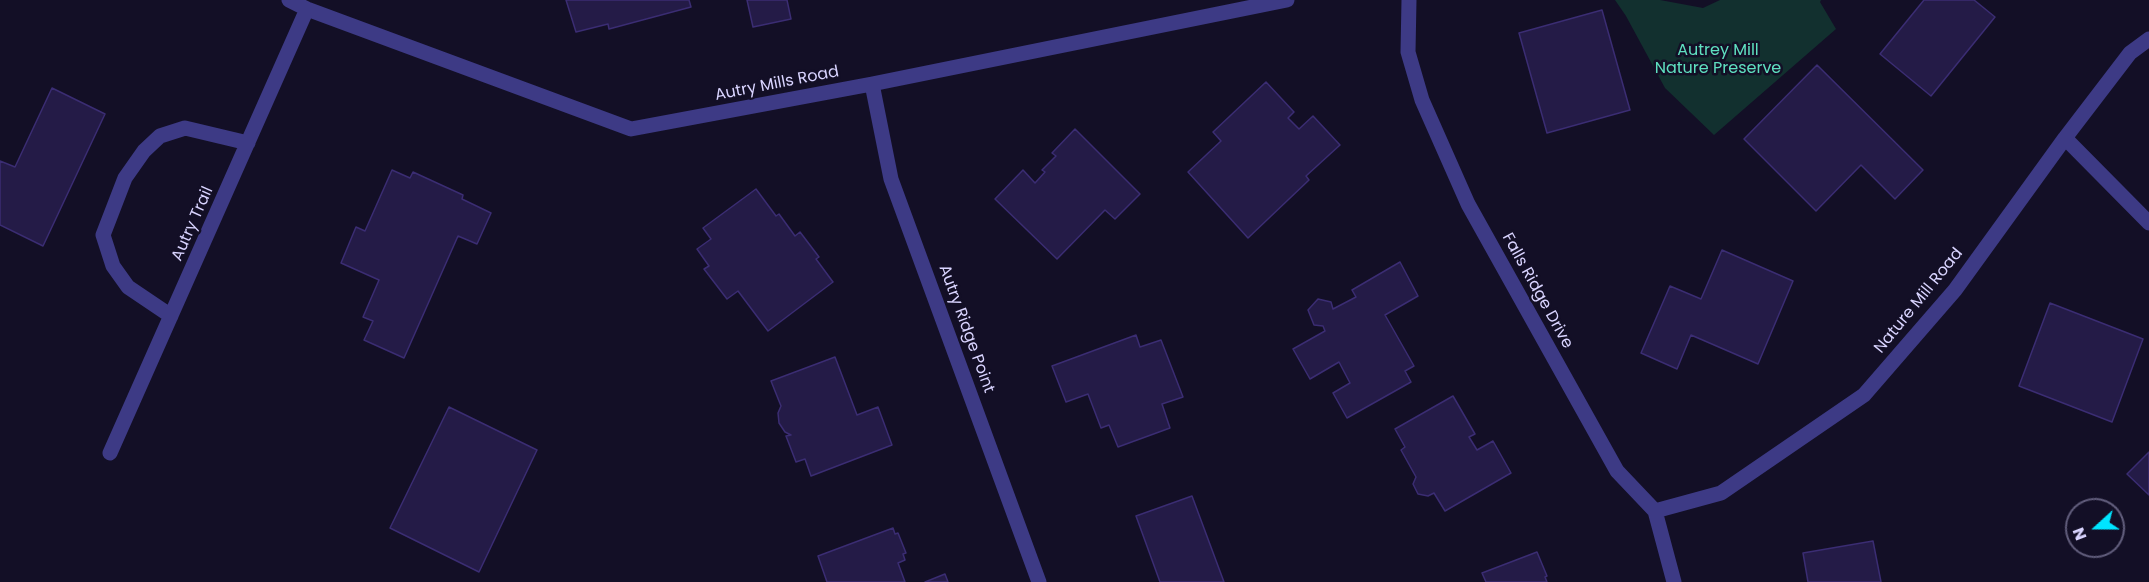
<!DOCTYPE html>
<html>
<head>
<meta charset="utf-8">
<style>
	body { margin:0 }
	#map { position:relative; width:2149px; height:582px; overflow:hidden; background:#130f26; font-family:Poppins,sans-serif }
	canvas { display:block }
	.north { position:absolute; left:2065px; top:498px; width:60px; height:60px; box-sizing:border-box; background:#130f26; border:2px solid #625e7d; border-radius:50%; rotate:249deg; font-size:16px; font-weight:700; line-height:24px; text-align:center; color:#d9d4ff }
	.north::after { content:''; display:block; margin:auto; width:21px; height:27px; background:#00e5ff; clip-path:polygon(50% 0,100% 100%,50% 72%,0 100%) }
</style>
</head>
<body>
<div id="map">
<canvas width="2149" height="582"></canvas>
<div class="north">N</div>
</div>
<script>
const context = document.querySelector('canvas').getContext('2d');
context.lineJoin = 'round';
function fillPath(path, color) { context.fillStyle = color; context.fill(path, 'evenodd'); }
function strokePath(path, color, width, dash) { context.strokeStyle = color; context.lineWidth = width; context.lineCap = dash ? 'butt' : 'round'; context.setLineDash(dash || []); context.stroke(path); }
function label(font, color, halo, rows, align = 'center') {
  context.font = font + ' Poppins,sans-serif'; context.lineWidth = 5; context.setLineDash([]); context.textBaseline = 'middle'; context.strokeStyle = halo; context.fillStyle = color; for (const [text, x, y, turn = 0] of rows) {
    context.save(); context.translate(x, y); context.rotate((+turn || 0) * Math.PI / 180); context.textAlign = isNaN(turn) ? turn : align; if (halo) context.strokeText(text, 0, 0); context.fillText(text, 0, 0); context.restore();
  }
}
fillPath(new Path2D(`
	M1615,0H1660L1703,8L1720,0H1821L1820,2L1836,29L1714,135L1665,88L1626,16Z`), '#12302f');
const building = new Path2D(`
	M566,0H689L691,7L609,29L608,24L576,32Z
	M747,0H787L791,19L753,27Z
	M1924,0H1974L1995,17L1931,96L1880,54Z
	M1602,10L1630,110L1547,133L1519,33Z
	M1817,65L1923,170L1895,199L1861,165L1816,211L1744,139Z
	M1266,82L1294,112L1288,118L1299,129L1313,116L1340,145L1306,176L1309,180L1248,238L1188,172L1221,141L1213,132Z
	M52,88L105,114L43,246L0,225V161L15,167Z
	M1075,129L1140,194L1115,219L1105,210L1057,259L995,199L1023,170L1035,183L1045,172L1042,170L1056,156L1052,153Z
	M392,170L410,178L413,172L463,195L462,199L491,213L477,244L458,236L404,358L364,340L373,321L363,317L379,280L341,263L356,227L365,231Z
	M756,189L776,216L779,214L795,236L800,232L819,257L816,259L833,282L768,331L738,291L727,299L704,269L709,266L697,249L711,239L703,228Z
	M1722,250L1793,281L1758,364L1691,335L1677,369L1641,353L1670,286L1701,299Z
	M1400,262L1418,296L1385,315L1414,366L1405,371L1411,382L1347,418L1333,393L1350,383L1339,362L1310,379L1293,349L1325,331L1323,326L1314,325L1308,310L1318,299L1331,302L1333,309L1356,297L1352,290Z
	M2050,303L2143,339L2112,422L2019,386Z
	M1136,335L1140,347L1161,340L1183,397L1162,404L1170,428L1118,447L1109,425L1101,428L1088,394L1066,402L1052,366Z
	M835,357L857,415L878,407L892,445L811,476L805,459L796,462L786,436L791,435L785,432L779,423L778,413L781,406L771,381Z
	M1453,396L1475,434L1469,437L1477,450L1493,441L1511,473L1445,511L1434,493L1428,496L1418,494L1413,484L1416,477L1401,450L1405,447L1395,429Z
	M449,407L537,450L479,572L390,528Z
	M2149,452V495L2127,474Z
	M1192,496L1224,582H1160L1136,516Z
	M893,528L895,534L898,533L906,553L903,554L905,560L898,563L905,582H827L818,556Z
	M1873,541L1881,582H1808L1803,553Z
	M1537,552L1547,576L1545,577L1547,582H1486L1482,573Z
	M945,574L948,582H925Z`);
fillPath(building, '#241b47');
strokePath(building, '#3b2d73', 1.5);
strokePath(new Path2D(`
	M289,0L307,9L631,129L872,84L1287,0
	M1409,0L1408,52L1422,100L1468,204L1617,471L1655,511L1674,582
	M872,84L891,179L1039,582
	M2065,138L2149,223
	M171,316L128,287L113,266L103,235L125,178L144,151L160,136L185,128L248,143
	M110,453L307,9
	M1655,511L1721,493L1864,395L1955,290L2065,138L2130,53L2149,39`), '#3d3a85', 15);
label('16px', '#5fe0c0', '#130f26', [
	["Autrey Mill",1718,51],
	["Nature Preserve",1718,69]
]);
label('16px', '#d9d4ff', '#130f26', [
	["Autry Mills Road",777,84,-11],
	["Autry Trail",193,224,-66],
	["Falls Ridge Drive",1537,291,61],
	["Nature Mill Road",1919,301,-51],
	["Autry Ridge Point",966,329,70]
]);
</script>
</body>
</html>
